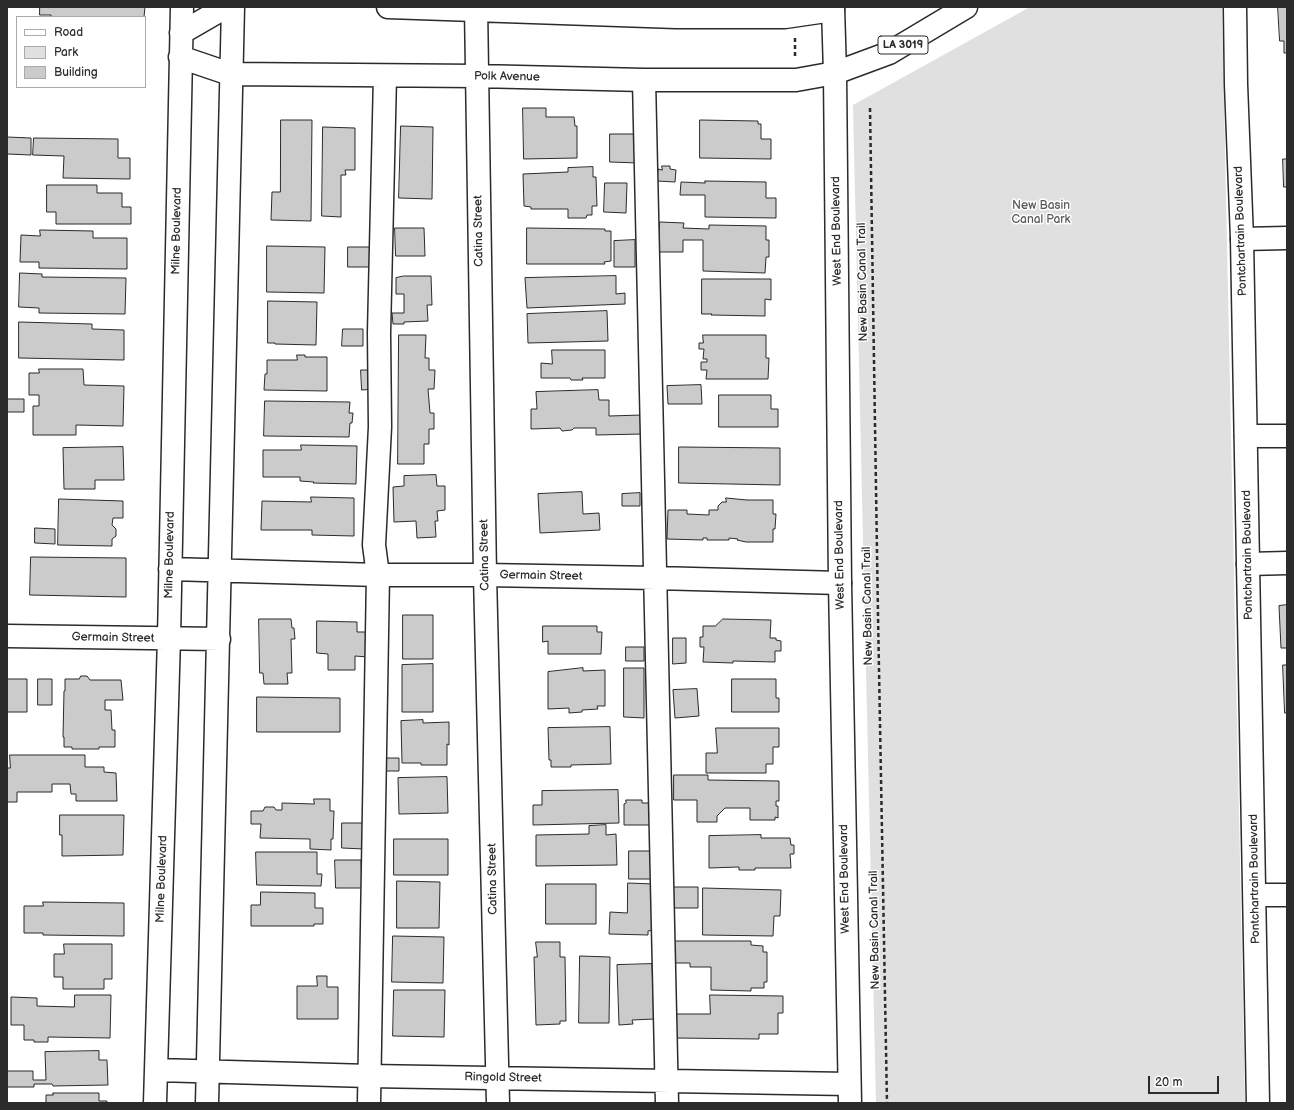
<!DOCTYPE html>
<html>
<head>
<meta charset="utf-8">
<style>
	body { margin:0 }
	#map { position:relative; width:1294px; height:1110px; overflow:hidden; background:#fff; font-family:"Balsamiq Sans",sans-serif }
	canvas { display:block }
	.frame { position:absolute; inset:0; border:8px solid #2b2b2b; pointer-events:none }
	.legend { position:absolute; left:16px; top:16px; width:130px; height:72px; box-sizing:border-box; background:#fff; border:1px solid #aaa; margin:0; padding:5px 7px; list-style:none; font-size:12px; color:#2b2b2b }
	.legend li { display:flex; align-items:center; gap:8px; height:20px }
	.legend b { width:20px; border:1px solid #aaa }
	.scale { position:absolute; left:1148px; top:1076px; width:71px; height:18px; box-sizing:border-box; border:2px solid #2b2b2b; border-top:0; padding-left:5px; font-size:12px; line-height:14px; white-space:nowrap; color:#2b2b2b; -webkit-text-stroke:3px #fff; paint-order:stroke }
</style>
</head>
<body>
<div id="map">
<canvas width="1294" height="1110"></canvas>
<div class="frame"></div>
<ul class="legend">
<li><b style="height:5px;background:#fff"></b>Road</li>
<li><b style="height:11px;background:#e0e0e0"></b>Park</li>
<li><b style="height:11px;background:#cbcbcb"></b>Building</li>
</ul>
<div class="scale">20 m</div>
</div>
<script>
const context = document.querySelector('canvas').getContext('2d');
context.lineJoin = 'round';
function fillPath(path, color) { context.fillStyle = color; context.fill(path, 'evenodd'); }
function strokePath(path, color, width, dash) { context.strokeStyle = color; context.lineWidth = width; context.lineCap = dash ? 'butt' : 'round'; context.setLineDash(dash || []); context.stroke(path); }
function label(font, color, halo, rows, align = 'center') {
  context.font = font + ' "Balsamiq Sans",sans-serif'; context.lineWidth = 3; context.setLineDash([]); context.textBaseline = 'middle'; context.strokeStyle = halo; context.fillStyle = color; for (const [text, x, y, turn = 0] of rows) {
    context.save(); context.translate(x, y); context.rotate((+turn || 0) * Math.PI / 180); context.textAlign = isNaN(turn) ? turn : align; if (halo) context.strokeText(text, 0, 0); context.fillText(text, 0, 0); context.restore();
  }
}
fillPath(new Path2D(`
	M1030,7H1222L1245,1103H876L853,105Z`), '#e0e0e0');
const building = new Path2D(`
	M40,7H145L144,17H51V15H40Z
	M1278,7H1287V53H1284V41H1280Z
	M523,108H546V117H574L575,126H577V158L524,159Z
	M281,120H312L311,221L271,220L272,192H280Z
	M700,120L758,121V124H761V139H771V159L700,158Z
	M401,126L433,127L432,199L399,198Z
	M323,127L355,128V170H345L346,175H341V217L322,216Z
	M610,134H638V163L610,162Z
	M7,137L31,138V155L7,154Z
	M34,138L118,139V158H130V179L63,178L64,156L33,155Z
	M1283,159H1287V187H1284Z
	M662,166H670V169L676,170L675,182L657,181L658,169L662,170Z
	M593,167V177H596L597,206H592V215H587L586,218H568V209H531V207L524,206L523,174L568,172V168Z
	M705,181L766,182V198H776V218L705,217V195H680L681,182L705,183Z
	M605,183H627L626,213L604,212Z
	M47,185H97V193H122V207H131V224H56V212H47Z
	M660,222L684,223L683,228L709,229V225L766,226V240H769V257H766L765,273L703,271V240H683V252H659Z
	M395,228H424L425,256H396Z
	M527,228L605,229V231H611V261L604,262L605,264H527Z
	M40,230L93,231V238H127V269L39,268V262H20L21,235L40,236Z
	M635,240V267H614V241Z
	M267,246L325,247L324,293L267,292Z
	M348,247H373V267H348Z
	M20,273L42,274V277L126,278L125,314L39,313V308L19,307Z
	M404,276H431L432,305H427L428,321L404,322V324H393L392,313H404V294H396V278Z
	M616,276V294L625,293V304L527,308L525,278Z
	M702,279H771V300L765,299V316L711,315L712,314H702Z
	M268,301L317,302L316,345L275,344V343H268Z
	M607,311L608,341L528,343L527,314Z
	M19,322L92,324V329L124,330V360L19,358Z
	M343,329H363V346H342Z
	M399,335H426L425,358H429V370H435L434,389H428L430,413H434V429H429V444H424V464H398Z
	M703,335H766V358H769L768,379H706L707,370H701V362H707V359H703L704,349H699V343H703Z
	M552,350H605V378H582L583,380H571L570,378H541V363L552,364Z
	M297,355H305V357H327V391L264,390L265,374H267V360H297Z
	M39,369H83L84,385L124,386L123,426L76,425V435H33V406H39V395H29V373H39Z
	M361,370H374V389L362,390Z
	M701,385L702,404H668L667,386Z
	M598,390L599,400H609V416L642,415L643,434L596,435V428H574L572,430L562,431L560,428L531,429V409H537L536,392Z
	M719,395H771V409H778V427H719Z
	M7,399H24V412H7Z
	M265,401L350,402L349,413H353L352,423H350L349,437L264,436Z
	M301,445L357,446L356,484L313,483L314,482L300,481V477H263V450H301Z
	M123,447L124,480H95V489H64L63,448Z
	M679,447L780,448V485L679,483Z
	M436,475L437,486H445V510L437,511L438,521H435L436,537L417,538L416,521L394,522L393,487L404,486V476Z
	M582,492L583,514L599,513L600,530L540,533L538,494Z
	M640,493V506H622V494Z
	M311,497L354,498V536L312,535V530H261L262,501L311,502Z
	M726,498L747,500H773V514H776L775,529H773V542H746L737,540L738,539L729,538V540H707V538H703V540L667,539L668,510H687V514L709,515V510H718V506L722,502H726Z
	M59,499L123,501V518H113L112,525L116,529V536L112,539V546L58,545Z
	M35,528L55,529V544L35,543Z
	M31,557L126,558V597L30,595Z
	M1287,605V648H1281L1279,606Z
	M403,615H433V659H403Z
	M259,619H291L292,628H294L295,639H291L292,673H287L288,684H264L263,673H260Z
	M723,619L771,620L770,638H776V640L781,641V651H775V662L733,661V663L703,662L704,647H700V637H703V626H715Z
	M317,621L357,622V632H368V657L355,656V670H328V654L317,653Z
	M543,626H597V632H602L601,654H548V641L543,642Z
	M673,638H686V663L673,664Z
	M626,647H644V661H626Z
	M433,664V712H402V665Z
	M1283,665H1287V713H1285Z
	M583,668V671L605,670V706H597L598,709L582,710V712L569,713V708L548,709V672Z
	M624,668H644V718L624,717Z
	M81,676H87L90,680H121L123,700H105V710H111L112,730H115V747H99V749H72V747H64V737H63L64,691H65V679H79Z
	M7,679H27V712H7Z
	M38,679H52V705H38Z
	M732,679H776V698H779V712H732Z
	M697,689L699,716L675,718L673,690Z
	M257,697L340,698V732H257Z
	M423,720V723L449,722V745L447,744V765H421V763H402L401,721Z
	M610,727L611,764L571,765V767H551V760H549L548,728Z
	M716,728H779V747H773V764H766V773H706V753H717Z
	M10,755H85V767H104V772L116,773L117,801H76V794H71L70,784H52V792H17V802H7V768H10Z
	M382,758H399V771H382Z
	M674,775H708V780L779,781V801H776V806H778V818L775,817V820H750V808H725L717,816V822H697V800H674Z
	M447,777L448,813L399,814L398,778Z
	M618,790L619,823L533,825V805H542V791Z
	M314,799H330V811H334L333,839H331V850L310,849V839L260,838L261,824H251V811H263L265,807H274L276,810H282V803L314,804Z
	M626,800H642V803H654L653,825H624V804L626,803Z
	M60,815H124L123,855L62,856V835H60Z
	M342,823H364V849L342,848Z
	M606,825V835L616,834L617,865L536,866V835L589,834V826Z
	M761,835V838H790L791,845H794V854H790L791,868H755V870H739V867L709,868V836Z
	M394,839H448V875H394Z
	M629,851H654L655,879H629Z
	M256,852H317V874H322L321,886L257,885Z
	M335,860H361L362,888H336Z
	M397,881L440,882L439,928H397Z
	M628,883L654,884V930L648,931V935L609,934L610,912L627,913Z
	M546,884H596V924H546Z
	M672,887H698V908H672Z
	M703,888L781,890L780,916H774L773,936L703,935Z
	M261,892L315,893V908H323V924H314V926H251V905H260Z
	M43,902L124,903V936L43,935V933H24V906H43Z
	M393,936L444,937L443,983L392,982Z
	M670,941H751V945L763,946V952H767V982H764V988H751V991L711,990V967H690V963H670Z
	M536,942H560V957H565L566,1021H560V1024L536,1025L534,957H537Z
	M64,944H112V979H104V989H63V977H54V954H64Z
	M580,956L610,957L609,1023H579Z
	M652,964L654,1019L632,1020L633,1024L619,1025L617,965Z
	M317,976H327V987H338V1019H297V986H317Z
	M394,990H445L444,1037L393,1036Z
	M75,995H111L110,1038L48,1037V1042H34V1040H24V1025H11V997L37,998V1006L74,1007Z
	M710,995L783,996V1013H778V1034H759V1039L675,1038V1014H710Z
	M99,1051V1060H107L108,1085L53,1086L52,1084H34V1087H7V1071H33V1080H46L45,1052Z
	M53,1093H99V1101H107V1103H46V1095H53Z`);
fillPath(building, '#cbcbcb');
strokePath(building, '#2b2b2b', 1);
const minor = new Path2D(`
	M388,7L676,17H785L833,10
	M476,7L485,575L498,1103
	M181,33L226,7
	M180,57L230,74L477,76L644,80H796L835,73
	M644,80L667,1103
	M1242,239L1287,238
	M1246,436H1287
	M1248,564L1287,563
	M170,569L378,575H485L656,578L840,583
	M7,636L219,639
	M1255,895H1287
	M157,1070L369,1076L849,1084
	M155,1103L169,638L182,7
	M207,1103L233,7
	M369,1103L378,575L374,545L380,427L379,333L385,76`);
const major = new Path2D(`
	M833,7L835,73L840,583L850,1103
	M1235,7L1236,84L1242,239L1258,1103
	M835,73L889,53L966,7`);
strokePath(minor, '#2b2b2b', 25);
strokePath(major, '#2b2b2b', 25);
strokePath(new Path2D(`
	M795,38V57
	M870,108L878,615L887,1103`), '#2b2b2b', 2.5, [4, 3]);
strokePath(minor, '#fff', 22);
strokePath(major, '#fff', 22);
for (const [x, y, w] of [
	[903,45,50]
]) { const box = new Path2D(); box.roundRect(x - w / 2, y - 9, w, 18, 3); context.fillStyle = '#fff'; context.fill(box); strokePath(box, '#2b2b2b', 1); }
label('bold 11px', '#2b2b2b', null, [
	["LA 3019",903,45]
]);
label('12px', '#2b2b2b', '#fff', [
	["Polk Avenue",507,77,1],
	["Milne Boulevard",177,231,-89],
	["Catina Street",479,231,-91],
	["West End Boulevard",837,231,-91],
	["Pontchartrain Boulevard",1241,231,-92],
	["New Basin Canal Trail",863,282,-91],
	["Milne Boulevard",170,555,-89],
	["Catina Street",485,555,-91],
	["West End Boulevard",840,555,-91],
	["Pontchartrain Boulevard",1248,555,-91],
	["Germain Street",541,576,1],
	["New Basin Canal Trail",868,606,-91],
	["Germain Street",113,638,1],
	["Milne Boulevard",162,879,-88],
	["Catina Street",493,879,-91],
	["West End Boulevard",845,879,-91],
	["Pontchartrain Boulevard",1255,879,-91],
	["New Basin Canal Trail",875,930,-91],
	["Ringold Street",503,1078,1]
]);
label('12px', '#585858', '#fff', [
	["New Basin",1041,206],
	["Canal Park",1041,220]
]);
</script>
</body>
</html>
